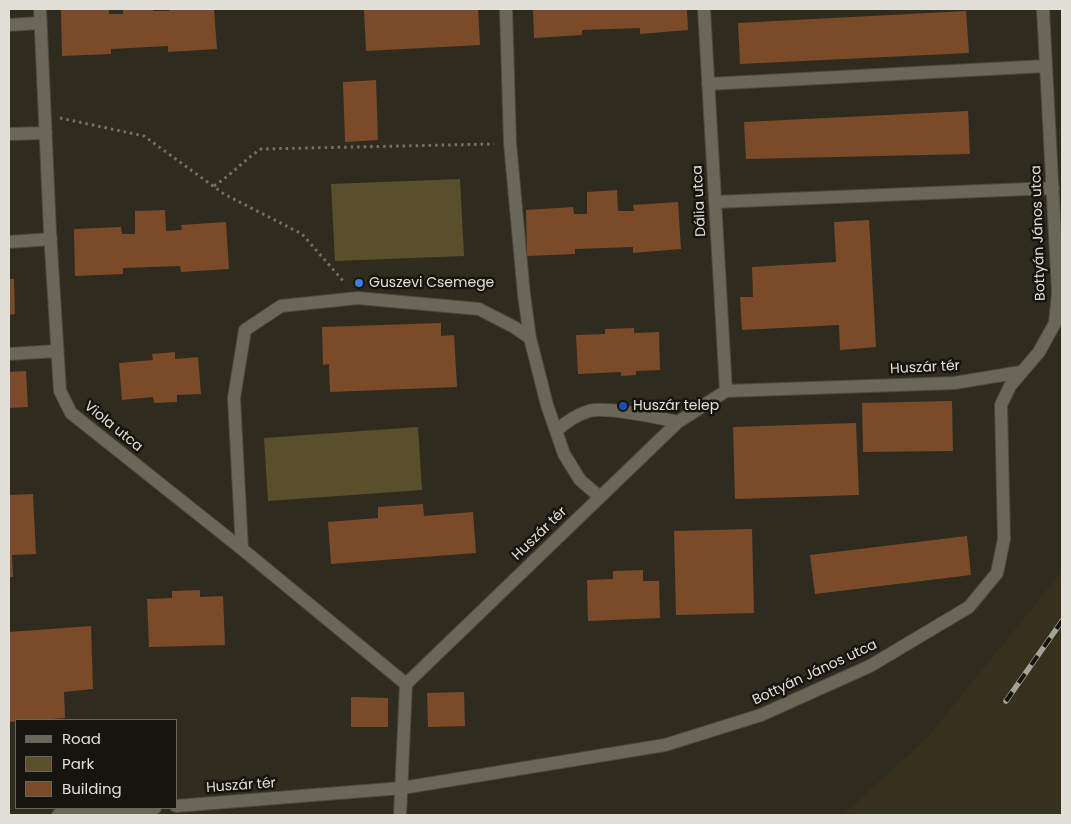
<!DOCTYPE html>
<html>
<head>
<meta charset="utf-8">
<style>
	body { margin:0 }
	#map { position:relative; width:1071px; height:824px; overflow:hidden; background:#2f2c1f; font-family:Poppins,sans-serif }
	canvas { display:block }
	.frame { position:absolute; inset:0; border:10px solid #e1dfd6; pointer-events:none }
	.legend { position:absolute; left:15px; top:719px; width:162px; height:90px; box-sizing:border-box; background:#16140e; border:1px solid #67655e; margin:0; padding:6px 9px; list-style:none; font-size:15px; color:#e1dfd6 }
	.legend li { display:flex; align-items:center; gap:10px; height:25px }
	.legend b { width:25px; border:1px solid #67655e }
</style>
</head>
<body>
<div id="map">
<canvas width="1071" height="824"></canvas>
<div class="frame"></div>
<ul class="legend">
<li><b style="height:6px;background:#6a6758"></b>Road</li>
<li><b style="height:14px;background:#59502b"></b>Park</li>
<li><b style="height:14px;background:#7a4a29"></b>Building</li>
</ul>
</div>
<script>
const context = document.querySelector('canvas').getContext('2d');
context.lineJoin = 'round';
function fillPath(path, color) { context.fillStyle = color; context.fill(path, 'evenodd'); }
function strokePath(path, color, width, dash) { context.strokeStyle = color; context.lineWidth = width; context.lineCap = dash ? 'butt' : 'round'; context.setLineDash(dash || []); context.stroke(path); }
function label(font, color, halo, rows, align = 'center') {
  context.font = font + ' Poppins,sans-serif'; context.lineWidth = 5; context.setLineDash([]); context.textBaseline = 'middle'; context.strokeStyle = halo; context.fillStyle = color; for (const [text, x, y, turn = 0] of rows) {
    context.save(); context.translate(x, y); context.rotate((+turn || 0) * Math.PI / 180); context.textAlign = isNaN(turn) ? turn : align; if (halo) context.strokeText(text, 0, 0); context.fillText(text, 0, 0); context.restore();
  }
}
fillPath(new Path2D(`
	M1062,571V815H843L928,737Z`), '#36311d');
fillPath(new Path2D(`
	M460,179L464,256L335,261L331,184Z
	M418,427L422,490L268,501L264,438Z`), '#59502b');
fillPath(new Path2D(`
	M109,9V14H123V9H153V11H169V9H214L217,49L168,52V46L111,49V54L62,56L61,10Z
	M364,9H478L480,45L366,51Z
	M533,9H687L688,30L640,34V28L582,30V35L534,38Z
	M966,11L969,53L740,64L738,23Z
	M376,80L378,140L345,142L343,82Z
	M968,111L970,154L746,159L744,122Z
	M617,190L618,211H634L633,205L678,202L681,249L633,253V247L575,249V254L527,256L526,210L573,207L574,214H587V192Z
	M165,210L166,231L182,230L181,225L226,222L229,269L181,272L180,266L123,268V274L75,276L74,229L121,227L122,234H135V211Z
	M869,220L876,347L840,350L839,325L742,330L740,297H753L752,267L836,262L834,222Z
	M9,279H14L15,314L9,315Z
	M441,323V336L454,335L457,387L330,392L329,364L323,365L322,327Z
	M634,328V333L659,332L660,370L636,371V375L621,376V372L578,374L576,335L605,334V329Z
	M175,352V359L198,357L201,394L177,395V402L154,403L153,397L122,400L119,363L153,360L152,354Z
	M26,371L28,407L9,408V372Z
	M952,401L953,451L863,452L862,403Z
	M856,423L859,495L735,499L733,427Z
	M33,494L36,554L12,555L13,577H9V495Z
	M423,504L424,516L473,512L476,553L331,564L328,522L378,518V507Z
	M752,529L754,613L676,615L674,531Z
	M967,536L971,575L815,594L810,555Z
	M643,570V581H659L660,618L588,621L587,580L613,579V571Z
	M200,590V597L223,596L225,645L149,647L147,599L172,598V591Z
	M91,626L93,689L64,692L65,718L9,722V632Z
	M464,692L465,726L428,727L427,693Z
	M351,697L388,698V727H351Z`), '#7a4a29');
const minor = new Path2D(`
	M40,9L50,232L60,391L71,413L242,549L406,684
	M506,9L510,143L524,295L530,338L547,405L564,454L580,480L600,497
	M704,9L726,391
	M9,25L40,23
	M708,84L1046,66
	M9,134L46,133
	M715,202L1053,188
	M9,242L51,239
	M9,354L57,351
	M556,431C566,422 576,415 589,411C608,406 658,418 678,422
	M242,549L234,398L245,330L281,306L358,298L479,309L514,327L530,338
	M176,806L402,788L665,745L761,715L870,666L969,607L997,573L1004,539L1001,405L1010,386L1039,352L1055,323L1058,293L1043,9
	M58,815L155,808
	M400,815L406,684L678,422L726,391L954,383L1021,372`);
strokePath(minor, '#4c493e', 14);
strokePath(new Path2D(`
	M60,118L144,136L224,194L302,234L345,283
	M214,186C231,175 244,160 261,149L494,144`), '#737165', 3, [2.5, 4]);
strokePath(minor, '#6a6758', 12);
const rail = new Path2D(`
	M1006,701L1062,621`);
strokePath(rail, '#a5a398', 5.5);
strokePath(rail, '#16140e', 4, [11]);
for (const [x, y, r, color] of [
	[359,283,5,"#3f7fe0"],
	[623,406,5,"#1a4fb4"]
]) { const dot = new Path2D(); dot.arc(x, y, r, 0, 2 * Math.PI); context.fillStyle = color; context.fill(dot); strokePath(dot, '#16140e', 2); }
label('14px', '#e1dfd6', '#16140e', [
	["Dália utca",700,201,-93],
	["Bottyán János utca",1039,233,-92],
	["Huszár tér",925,368,-3],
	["Viola utca",113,427,39],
	["Huszár tér",540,534,-44],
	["Bottyán János utca",815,673,-25],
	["Huszár tér",241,786,-4]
]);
label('14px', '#e1dfd6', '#16140e', [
	["Guszevi Csemege",369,283],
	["Huszár telep",633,406]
], 'left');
</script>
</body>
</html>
